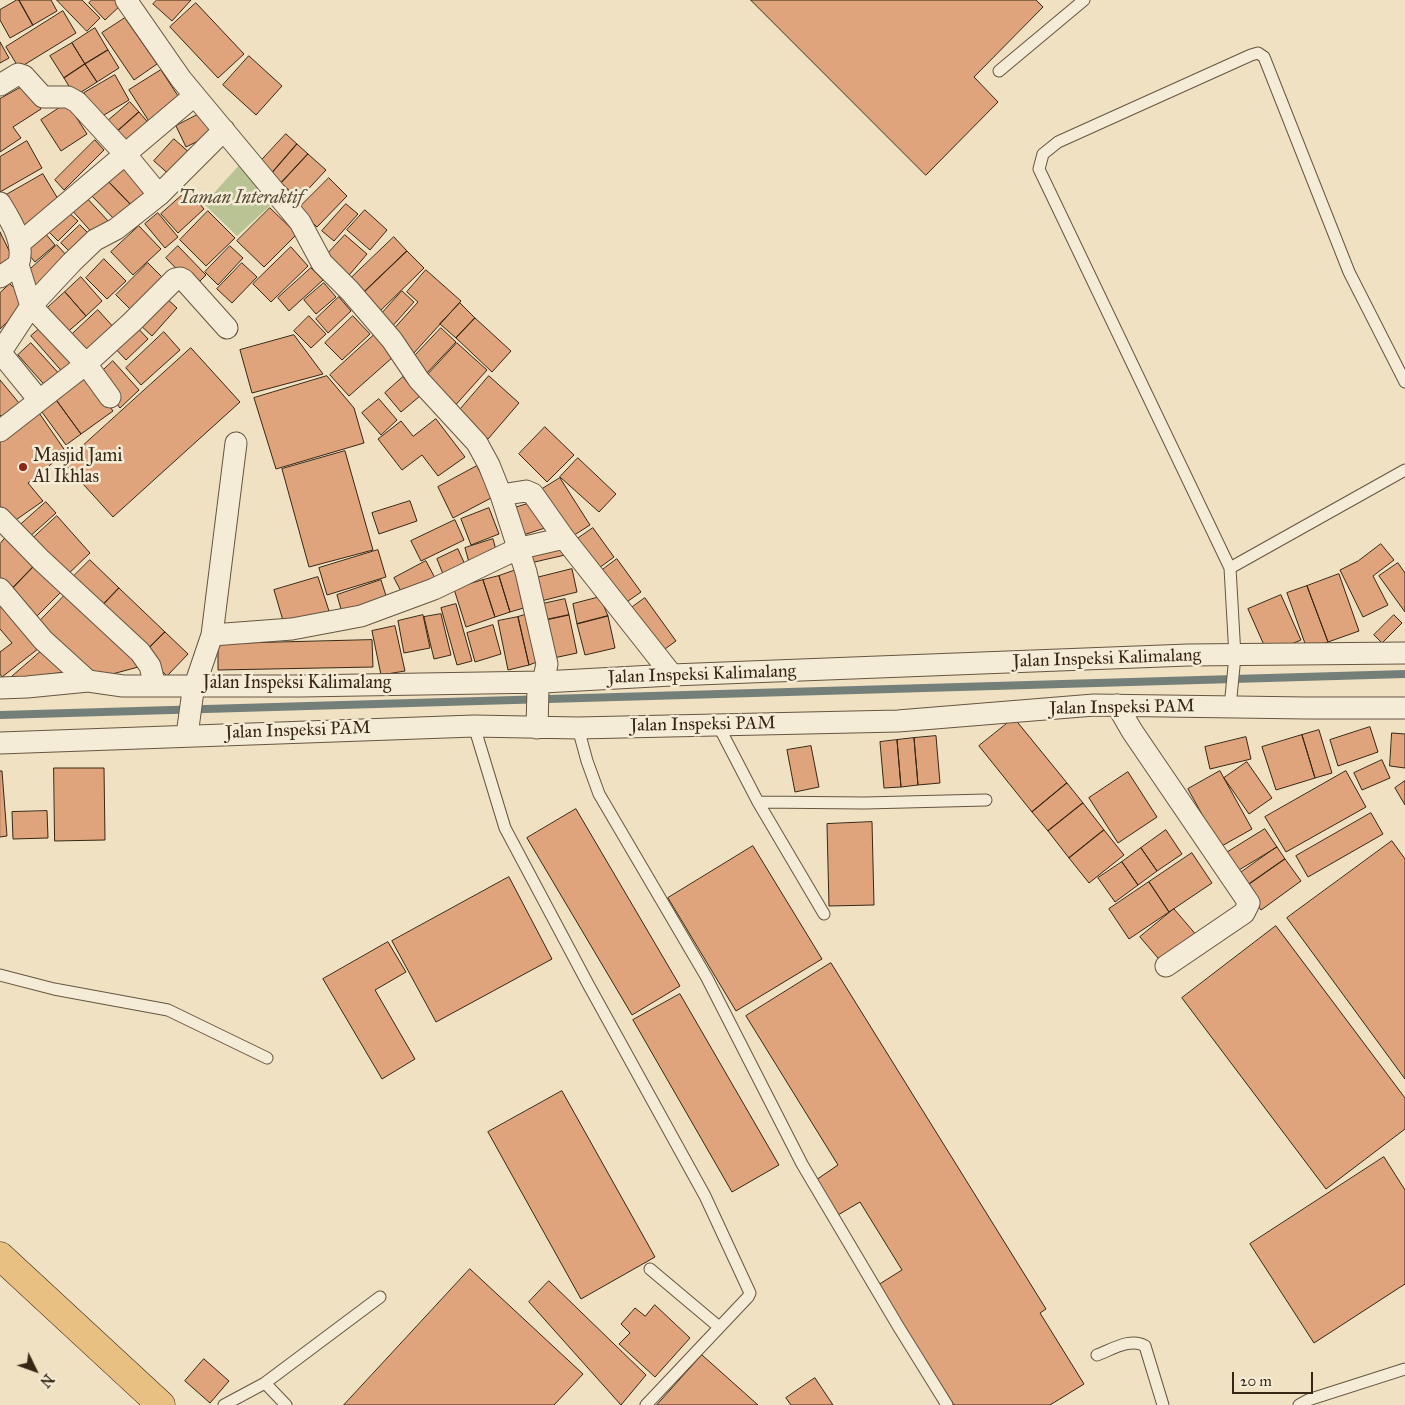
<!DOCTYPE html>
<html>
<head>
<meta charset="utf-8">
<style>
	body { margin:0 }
	#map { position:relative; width:1405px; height:1405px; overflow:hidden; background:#efe1c2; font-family:"IM FELL Great Primer",serif }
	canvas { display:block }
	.north { position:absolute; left:10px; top:1345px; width:50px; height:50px; -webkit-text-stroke:4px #f5ecd7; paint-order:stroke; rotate:132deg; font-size:14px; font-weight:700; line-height:20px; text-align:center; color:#382614 }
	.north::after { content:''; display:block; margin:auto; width:18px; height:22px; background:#382614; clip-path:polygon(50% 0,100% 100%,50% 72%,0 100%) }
	.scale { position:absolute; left:1232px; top:1372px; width:81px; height:22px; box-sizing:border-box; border:2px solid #382614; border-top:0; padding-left:6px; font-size:15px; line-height:18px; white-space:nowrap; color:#382614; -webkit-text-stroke:4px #f5ecd7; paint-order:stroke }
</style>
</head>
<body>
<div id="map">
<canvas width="1405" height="1405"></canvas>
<div class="north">N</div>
<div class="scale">20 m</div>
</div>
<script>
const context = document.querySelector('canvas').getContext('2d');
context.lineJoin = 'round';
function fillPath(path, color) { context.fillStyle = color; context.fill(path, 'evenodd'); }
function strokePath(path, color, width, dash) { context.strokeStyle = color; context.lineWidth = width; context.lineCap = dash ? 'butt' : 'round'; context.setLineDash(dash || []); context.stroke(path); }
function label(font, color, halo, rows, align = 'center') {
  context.font = font + ' "IM FELL Great Primer",serif'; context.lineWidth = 5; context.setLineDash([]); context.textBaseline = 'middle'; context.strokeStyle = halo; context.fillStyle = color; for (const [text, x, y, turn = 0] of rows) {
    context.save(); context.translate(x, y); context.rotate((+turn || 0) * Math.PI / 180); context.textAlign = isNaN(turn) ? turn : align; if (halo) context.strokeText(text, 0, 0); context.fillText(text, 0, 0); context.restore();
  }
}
fillPath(new Path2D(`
	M242,162L274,202L237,236L204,204Z`), '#b9c394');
strokePath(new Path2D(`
	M0,715L1405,674`), '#757f79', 8);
const building = new Path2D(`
	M17,0H19L33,25L10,38L0,20V10Z
	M19,0H51L57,11L33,25Z
	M57,0H82L100,18L87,31Z
	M92,0H121L123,3L105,20L89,3Z
	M157,0H191L172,21L153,4Z
	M751,0H1036L1043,7L974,77L998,102L926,175Z
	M196,3L244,54L218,78L170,27Z
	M63,11L76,33L19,68L6,47Z
	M125,18L157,64L134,80L102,33Z
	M95,28L108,50L85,64L72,43Z
	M0,42L9,58L0,63Z
	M72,43L85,64L64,78L50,56Z
	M108,50L119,68L97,82L85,64Z
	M249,56L282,86L256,115L223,85Z
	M85,64L97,82L75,96L64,78Z
	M161,70L182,102L150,123L129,90Z
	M115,75L129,100L99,118L84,93Z
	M27,84L41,109L13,127L21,138L0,152V99Z
	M130,102L139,112L112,136L103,125Z
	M67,103L87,134L61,151L41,120Z
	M139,112L151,126L125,150L112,136Z
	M201,113L212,134L186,147L176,126Z
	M286,134L297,144L271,174L259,163Z
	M174,139L191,154L172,177L154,161Z
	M95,140L104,150L64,190L55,180Z
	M27,141L42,168L0,192V157Z
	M297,144L308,154L281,183L271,174Z
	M308,154L326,170L299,199L281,183Z
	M123,164L149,192L133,207L106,179Z
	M43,174L61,204L18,229L1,198Z
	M329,178L347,196L317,227L298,209Z
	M106,179L133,207L116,221L91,195Z
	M188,190L204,209L178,233L161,214Z
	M84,195L110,223L96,237L70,208Z
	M346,204L358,214L334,241L322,231Z
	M270,208L297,234L264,267L237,241Z
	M66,210L78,221L58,241L46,229Z
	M365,210L387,230L370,250L347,230Z
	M208,211L235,238L206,266L180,240Z
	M158,213L178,237L165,248L145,224Z
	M80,225L91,236L73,255L61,243Z
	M139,226L161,249L133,275L111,252Z
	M0,232L16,265L0,276Z
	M44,232L55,245L35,262L24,249Z
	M345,235L367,254L344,281L321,261Z
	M394,237L407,251L360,296L347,282Z
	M57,245L68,257L36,286L25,274Z
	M178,246L206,275L194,287L166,258Z
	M230,246L243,258L218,285L205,272Z
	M291,247L308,266L271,302L253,284Z
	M407,251L424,268L377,314L360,296Z
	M104,259L126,281L107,299L86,278Z
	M148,263L166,281L134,313L116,295Z
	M242,263L257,277L232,303L217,289Z
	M311,268L323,280L289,311L278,298Z
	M426,270L461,301L413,354L390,333L418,302L407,292Z
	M81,277L102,301L86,316L65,292Z
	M324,283L336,297L316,314L304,300Z
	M10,284L28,302L0,329V293Z
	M402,291L414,302L389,330L377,319Z
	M65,292L86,316L64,335L43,312Z
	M164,296L177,308L152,336L138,323Z
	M339,297L351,311L328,333L316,319Z
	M460,303L475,318L456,338L440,324Z
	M98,310L116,330L84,359L66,340Z
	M309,316L326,334L311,348L294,331Z
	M353,316L370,334L342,360L325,343Z
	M475,318L511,351L492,372L456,338Z
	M45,324L80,364L66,376L31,336Z
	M134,324L148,339L126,360L112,345Z
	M441,328L456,342L425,375L410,361Z
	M164,332L180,350L141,385L126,368Z
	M294,335L323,374L252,393L240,350Z
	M374,335L393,357L349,396L330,375Z
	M31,343L63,378L49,390L18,355Z
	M457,343L487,370L452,409L422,381Z
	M191,348L240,402L113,517L64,463Z
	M113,361L139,390L120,408L96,377Z
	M86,373L113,411L81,434L54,397Z
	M327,376L354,408L364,443L276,469L254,398Z
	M489,376L519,403L488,439L458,412Z
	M403,377L420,396L401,412L385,393Z
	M0,380L24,409L7,423L0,415Z
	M54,397L81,434L66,445L39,408Z
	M379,399L397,420L381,435L362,413Z
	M37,410L66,452L28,483L43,501L10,524L0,510V443Z
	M436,419L465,457L438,476L422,455L402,470L378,439L401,421L413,436Z
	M545,427L574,455L547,482L519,454Z
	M345,451L373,550L309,567L282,469Z
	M578,458L616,494L599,512L560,477Z
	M477,466L493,497L453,518L438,487Z
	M560,478L590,525L568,539L539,491Z
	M410,501L417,521L379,534L372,513Z
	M537,501L545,528L517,537L508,510Z
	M46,502L56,513L28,538L18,527Z
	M489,508L499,534L471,545L461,519Z
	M57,516L90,553L64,578L30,541Z
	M455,520L464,540L421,561L411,541Z
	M593,528L614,557L595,571L573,542Z
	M7,536L35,565L8,593L0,584V544Z
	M493,539L498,557L470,566L465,548Z
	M562,541L565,555L526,564L523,551Z
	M1381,544L1394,560L1373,576L1388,605L1363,617L1340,570L1358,561Z
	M458,549L467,569L445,579L437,559Z
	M378,550L386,577L327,595L319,568Z
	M617,559L641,592L621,606L597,574Z
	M90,560L119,588L98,610L69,581Z
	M426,561L436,580L404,597L394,578Z
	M1398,563L1405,573V612L1379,576Z
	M35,565L62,591L34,619L8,593Z
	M572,569L577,592L541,601L536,578Z
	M516,570L527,607L510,612L499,576Z
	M1339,574L1359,631L1328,642L1307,586Z
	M499,576L510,612L495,617L483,580Z
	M318,577L329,611L284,624L274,590Z
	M381,580L388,602L343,616L337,595Z
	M483,580L495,617L466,627L454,589Z
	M1307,586L1328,642L1307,649L1287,593Z
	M119,588L165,632L144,653L98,610Z
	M0,592L43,645L2,677L0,674V652L12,643L0,629Z
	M66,594L142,666L90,680L36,625Z
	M1281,595L1301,640L1268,654L1248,609Z
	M600,597L608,616L577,624L573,604Z
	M645,598L676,641L658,654L627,611Z
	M565,599L569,615L541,621L538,605Z
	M456,604L472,661L457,665L441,608Z
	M531,613L542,660L529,665L518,617Z
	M441,614L451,655L434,659L424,617Z
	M423,615L430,648L404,653L398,621Z
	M569,615L577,653L549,659L541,621Z
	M1394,615L1402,623L1382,643L1374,635Z
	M608,616L615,648L585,655L577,624Z
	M518,617L529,665L508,670L498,621Z
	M493,625L501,654L475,662L467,633Z
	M395,626L405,671L381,675L372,631Z
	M165,632L188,654L167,676L144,653Z
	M372,640L373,667L218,670V644Z
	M46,647L66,672L9,679Z
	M1014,718L1067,783L1032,812L979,746Z
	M1370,727L1378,752L1338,766L1330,740Z
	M1319,730L1332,773L1315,778L1302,735Z
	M1392,733L1405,734V768L1390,766Z
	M1302,735L1315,778L1276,790L1262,747Z
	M936,736L940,783L918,785L914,738Z
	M1246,737L1251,759L1210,769L1205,747Z
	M914,738L918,785L901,787L897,740Z
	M897,740L901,787L884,788L880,742Z
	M811,746L819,787L795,792L787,750Z
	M1382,760L1390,778L1362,790L1354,773Z
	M1247,762L1272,798L1249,814L1224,778Z
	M54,768H104L105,840L55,841Z
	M0,771H2L7,836L0,837Z
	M1220,771L1252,829L1220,847L1188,789Z
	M1346,771L1366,807L1286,852L1265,817Z
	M1128,772L1157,817L1118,843L1089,798Z
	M1405,781V805L1395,788Z
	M1067,783L1083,803L1048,831L1032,812Z
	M1083,803L1104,830L1069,858L1048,831Z
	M576,809L680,986L632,1015L527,838Z
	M47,811L48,838L13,839L12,812Z
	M1371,813L1383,834L1308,877L1296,856Z
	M872,822L874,905L829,906L827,824Z
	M1265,829L1277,847L1234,873L1223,855Z
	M1104,830L1124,855L1089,883L1069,858Z
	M1166,830L1182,854L1157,871L1141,848Z
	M1392,841L1405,859V1079L1287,918Z
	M753,846L822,959L736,1011L668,898Z
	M1277,847L1285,859L1245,887L1236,876Z
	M1141,848L1157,871L1138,885L1122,862Z
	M1192,853L1212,883L1169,912L1149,882Z
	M1285,859L1301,881L1261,910L1245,887Z
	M1122,862L1138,885L1115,902L1098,878Z
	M509,877L552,959L436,1022L392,941Z
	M1149,882L1169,912L1129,939L1109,909Z
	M1174,909L1198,937L1164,965L1140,937Z
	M1276,926L1405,1098V1129L1326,1189L1182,998Z
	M388,942L406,972L375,990L415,1059L382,1079L323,979Z
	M831,963L1046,1309L1040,1313L1084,1384L1050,1405H954L878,1285L902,1270L860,1202L838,1215L816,1180L838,1165L746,1016Z
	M680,994L779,1165L732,1192L633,1020Z
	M562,1091L655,1257L581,1299L488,1132Z
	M1384,1157L1405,1190V1284L1314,1343L1250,1244Z
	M470,1269L583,1374L554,1405H344Z
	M549,1281L646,1375L621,1405L529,1302Z
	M655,1305L690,1338L655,1377L619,1344L630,1333L621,1324L635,1308L645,1316Z
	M702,1355L758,1405H657Z
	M204,1359L229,1381L210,1403L185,1381Z
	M815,1378L833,1405H791L786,1398Z`);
fillPath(building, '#dfa47c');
strokePath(building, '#382614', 1);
const service = new Path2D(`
	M999,71L1084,0
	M1230,568L1405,470
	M1230,707L1235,656L1230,568L1039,169L1043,154L1058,142L1251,55L1258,53L1264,57L1349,272L1405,382
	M718,725L758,802L865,803L986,800
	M474,726L505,828L588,984L705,1196L750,1293L748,1297L646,1405
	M578,728L587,761L599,794L707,978L802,1164L898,1326L947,1405
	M758,802L824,914
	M0,975L54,989L168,1010L267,1058
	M650,1269L719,1327
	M1097,1355C1111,1350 1131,1337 1145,1346L1163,1405
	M265,1383L286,1405
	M224,1405L265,1383L380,1297
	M1299,1405L1308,1400L1405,1369`);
const minor = new Path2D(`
	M126,0L181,79L300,222L322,263L350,291L392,340L419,380L477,443L489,465L501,495L526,572L547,664L543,682L538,688L537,728
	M0,85L18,74L24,76L43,97H68L77,102L126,155L159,195
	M0,203C11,221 26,244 18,265L31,306L86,364L110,397
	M20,243L194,96
	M0,277L18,265
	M0,352L39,400
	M0,353L31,306L72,262L95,240L116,229L159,195L224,130
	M0,431L86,364L132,322L175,279L180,278L184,280L227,328
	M501,495L526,491L533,494L564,538L672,675
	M0,518L41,560L140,652L150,666L155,686
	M0,589L43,640L88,681
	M212,635L292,629L361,616L434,589L517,549L564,538
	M0,688L27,687L88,681L123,686H301L543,682L672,675L1188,655L1405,653
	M1117,705L1132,731L1249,903L1244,913L1166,966
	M187,735L193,691L212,635L236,443
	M0,743L474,726L578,728L898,721L1094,705L1307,708H1405`);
const trunk = new Path2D(`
	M0,1256L161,1405`);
strokePath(service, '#665540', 13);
strokePath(minor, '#665540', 23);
strokePath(trunk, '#382614', 29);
strokePath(service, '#f5ecd7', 11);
strokePath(minor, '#f5ecd7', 21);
strokePath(trunk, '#e8c081', 28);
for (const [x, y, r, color] of [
	[23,467,5,"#8f2418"]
]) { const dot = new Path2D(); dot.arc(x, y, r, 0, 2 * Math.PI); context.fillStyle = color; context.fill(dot); strokePath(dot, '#f5ecd7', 2); }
label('italic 18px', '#584d34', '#f5ecd7', [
	["Taman Interaktif",241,199]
]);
label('18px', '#382614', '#f5ecd7', [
	["Masjid Jami",33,457],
	["Al Ikhlas",33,478]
], 'left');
label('18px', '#382614', '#f5ecd7', [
	["Jalan Inspeksi Kalimalang",1107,659,-2],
	["Jalan Inspeksi Kalimalang",702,675,-2],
	["Jalan Inspeksi Kalimalang",297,684],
	["Jalan Inspeksi PAM",1122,708,-1],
	["Jalan Inspeksi PAM",703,725,-1],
	["Jalan Inspeksi PAM",298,731,-2]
]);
</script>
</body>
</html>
